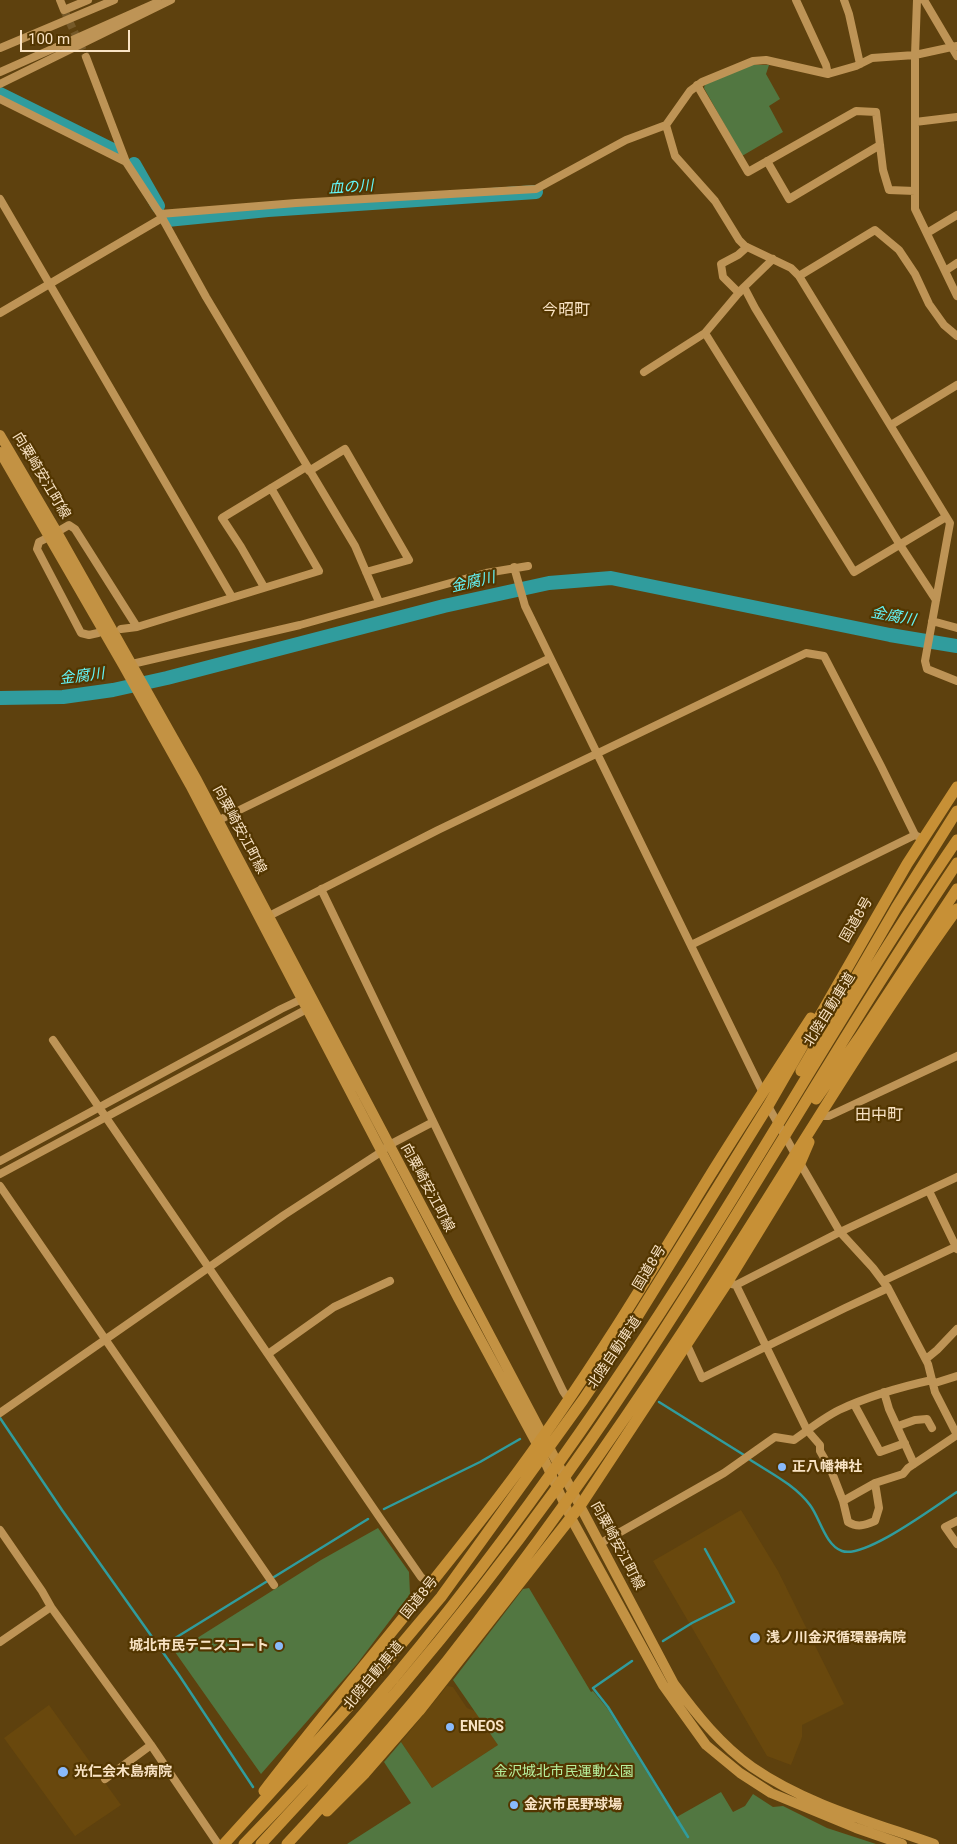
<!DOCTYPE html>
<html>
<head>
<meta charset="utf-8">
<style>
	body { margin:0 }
	#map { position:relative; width:957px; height:1844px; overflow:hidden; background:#5e410e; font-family:Roboto,sans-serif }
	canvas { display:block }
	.scale { position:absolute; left:20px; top:30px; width:110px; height:22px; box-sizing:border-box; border:2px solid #f9e3c4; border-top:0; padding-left:6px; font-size:15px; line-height:18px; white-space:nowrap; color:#f9e3c4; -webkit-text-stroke:4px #533600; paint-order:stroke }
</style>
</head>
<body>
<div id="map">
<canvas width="957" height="1844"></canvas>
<div class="scale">100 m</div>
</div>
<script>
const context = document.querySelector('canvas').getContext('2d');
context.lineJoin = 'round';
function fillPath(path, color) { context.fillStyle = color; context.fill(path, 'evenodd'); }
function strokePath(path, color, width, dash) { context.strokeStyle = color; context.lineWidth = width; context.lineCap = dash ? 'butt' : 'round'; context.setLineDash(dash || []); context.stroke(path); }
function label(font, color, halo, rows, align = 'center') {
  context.font = font + ' Roboto,"Noto Sans JP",sans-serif'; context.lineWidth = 4.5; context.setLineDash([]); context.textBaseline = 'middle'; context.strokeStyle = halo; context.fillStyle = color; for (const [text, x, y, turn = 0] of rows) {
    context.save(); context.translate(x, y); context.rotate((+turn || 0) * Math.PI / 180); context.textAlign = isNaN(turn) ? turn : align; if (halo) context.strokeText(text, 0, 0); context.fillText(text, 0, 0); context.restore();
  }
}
fillPath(new Path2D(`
	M741,1510L778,1571L844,1704L802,1725V1737L791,1765L767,1756L653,1561Z
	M447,1686L453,1687L467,1708L475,1711L498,1745L432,1788L401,1742Z
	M49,1705L121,1805L75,1836L4,1738Z`), '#69480d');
fillPath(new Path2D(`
	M751,65H769L766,74L780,99L769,106L783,132L742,156L704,88L705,84Z
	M378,1528L409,1572L410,1594L357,1664L261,1774L175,1652L321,1560Z
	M529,1588L591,1692L593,1691L607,1708L675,1818L721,1792L733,1812L745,1806L753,1794L773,1807L783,1806L827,1828L876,1844H347L411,1803L384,1762L401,1742L432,1788L498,1745L453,1680L523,1589Z`), '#527741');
strokePath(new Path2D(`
	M659,1402L744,1455
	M0,1418L62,1510L179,1675L253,1787
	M749,1459C770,1473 794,1484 810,1505C820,1518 825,1545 842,1551C865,1559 935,1506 957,1492
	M384,1509L480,1462L520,1439
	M663,1641L692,1623L734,1602L705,1549
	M159,1648L368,1519
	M632,1661L593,1688L608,1707L688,1837`), '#309c9d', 2.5);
strokePath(new Path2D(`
	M0,94L113,150
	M134,164L158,206
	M167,220L268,210L536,192
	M0,698L63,697L113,690L167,678L444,606L549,583L611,578L890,635L957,646`), '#309c9d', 14);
strokePath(new Path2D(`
	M64,10L86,57`), '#755929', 8, [8, 4]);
strokePath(new Path2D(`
	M60,0L64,10L88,0
	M796,0L826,65L828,74
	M844,0L849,14L860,64
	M917,0L915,55V209L957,296
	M924,0L957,56
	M0,48L114,0
	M86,57L126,162L160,214L206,297L355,546L379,602
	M0,72L158,2
	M0,84L171,0
	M697,85L748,172L856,111L876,112L883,170L889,190L915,191
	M0,99L126,162
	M915,122L957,117
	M666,125L675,156L715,201L739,240L745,246L791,268L799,276L950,523L925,661L927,669L957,681
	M767,161L789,199L880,145
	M0,199L232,597
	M160,214L296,203L536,189L626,140L666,125L690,91L702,82L753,61L766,60L828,74L856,66L872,58L915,55L957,46
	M927,233L957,215
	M945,271L957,263
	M799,276L875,230L899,250L915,274L929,304L944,325L957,336
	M744,287L755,308L900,545L936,600
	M739,293L723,277L721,264L738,255L747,247
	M0,313L162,218
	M705,333L854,572L946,517
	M644,372L705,333L742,289L773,259
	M891,425L957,385
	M309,471L345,449L409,560L366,572
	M57,532L69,525L75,529L137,627L319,571L271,488
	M49,537L39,542L37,549L81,633L89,635L98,633
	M514,567L525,606L763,1093
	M264,587L241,547L222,518L306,467
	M932,621L957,628
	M121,629L137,627
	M132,664L300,625L486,573L528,566
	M215,822L550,658
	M321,889L563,1391L569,1400
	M265,918L438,830L806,653L824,656L881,766L915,835L923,839
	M691,945L915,835
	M53,1040L380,1518L421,1577L430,1585
	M768,1106L795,1154
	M820,1116H829L957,1056
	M0,1161L281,1009L302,999H306
	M800,1163L840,1232L873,1268L888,1288L928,1364L935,1392L957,1435
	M0,1174L307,1009L309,1005
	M0,1186L274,1585
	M929,1191L957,1249
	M883,1281L957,1246
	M732,1284L736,1285L840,1232L957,1177
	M736,1285L807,1430L820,1445V1451L831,1470L843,1501L875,1483L903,1474L908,1468L957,1435
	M687,1345L702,1378L845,1308L888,1288
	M268,1354L334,1307L390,1281
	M926,1359L937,1350L957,1329
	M884,1392L889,1409L914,1464
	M854,1404L880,1452L905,1443
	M0,1413L284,1215L381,1152L389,1145L433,1122
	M898,1426L915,1420L927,1419L932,1428
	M843,1501L848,1522C858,1528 865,1525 875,1521L879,1508L875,1483
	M957,1521L945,1527L957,1544
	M0,1530L42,1591L51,1607
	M601,1543L724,1473L775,1437L794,1440C808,1430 823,1418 839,1410C869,1396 900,1387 932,1380L935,1383L957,1376
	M0,1642L51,1607L151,1745L218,1844
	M105,1779L151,1745`), '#be9456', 8);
strokePath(new Path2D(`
	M0,435L57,532L197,780L674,1684C696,1714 721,1745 752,1767C807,1805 872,1822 934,1844
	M0,452L123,665L190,785L458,1298L537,1444L571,1518L663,1685L706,1745L740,1773L771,1793L856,1828L902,1844`), '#c39243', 10);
strokePath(new Path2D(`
	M801,1071L896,908L957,811
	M816,1099L859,1038L957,889
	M264,1791C347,1683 438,1580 519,1470C587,1378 646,1280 706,1182C740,1127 776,1072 811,1018
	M327,1811L365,1773L419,1711L580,1506L727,1283L787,1185L800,1163L809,1142
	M224,1844L351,1704L441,1597L583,1400L616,1351L768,1106L907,864L957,787
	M244,1844C412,1673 555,1478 684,1276C776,1132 860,982 957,840
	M261,1844C380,1717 491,1584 590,1441C720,1253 830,1052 957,863
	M287,1844C342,1785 396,1724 447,1661C530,1555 609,1444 683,1331C775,1191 859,1045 957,909`), '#c79036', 11);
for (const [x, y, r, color] of [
	[782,1467,5,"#89bafc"],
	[755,1638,6,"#89bafc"],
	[279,1646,5,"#89bafc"],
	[450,1727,5,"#89bafc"],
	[63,1772,6,"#89bafc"],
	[514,1805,5,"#89bafc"]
]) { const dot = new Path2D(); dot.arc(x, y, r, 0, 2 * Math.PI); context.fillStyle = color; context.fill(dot); strokePath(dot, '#533600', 2); }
label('14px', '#f9e3c4', '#533600', [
	["向粟崎安江町線",41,476,59],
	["向粟崎安江町線",239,830,62],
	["国道8号",857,920,-60],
	["北陸自動車道",830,1010,-58],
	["向粟崎安江町線",427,1188,62],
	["国道8号",650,1268,-59],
	["北陸自動車道",615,1353,-56],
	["向粟崎安江町線",617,1546,62],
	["国道8号",420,1598,-51],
	["北陸自動車道",374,1676,-50]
]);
label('bold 14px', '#f9e3c4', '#533600', [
	["正八幡神社",792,1467],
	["浅ノ川金沢循環器病院",766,1638],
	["城北市民テニスコート",269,1646,"right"],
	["ENEOS",460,1727],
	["光仁会木島病院",74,1772],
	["金沢市民野球場",524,1805]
], 'left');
label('14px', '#b7f09d', '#533600', [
	["金沢城北市民運動公園",564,1772]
]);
label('italic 15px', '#63f6f8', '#533600', [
	["血の川",351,188,-4],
	["金腐川",473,583,-13],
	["金腐川",893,617,11],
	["金腐川",82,677,-7]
]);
label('16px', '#f9e3c4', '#533600', [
	["今昭町",566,311],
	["田中町",879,1116]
]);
</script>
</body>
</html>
